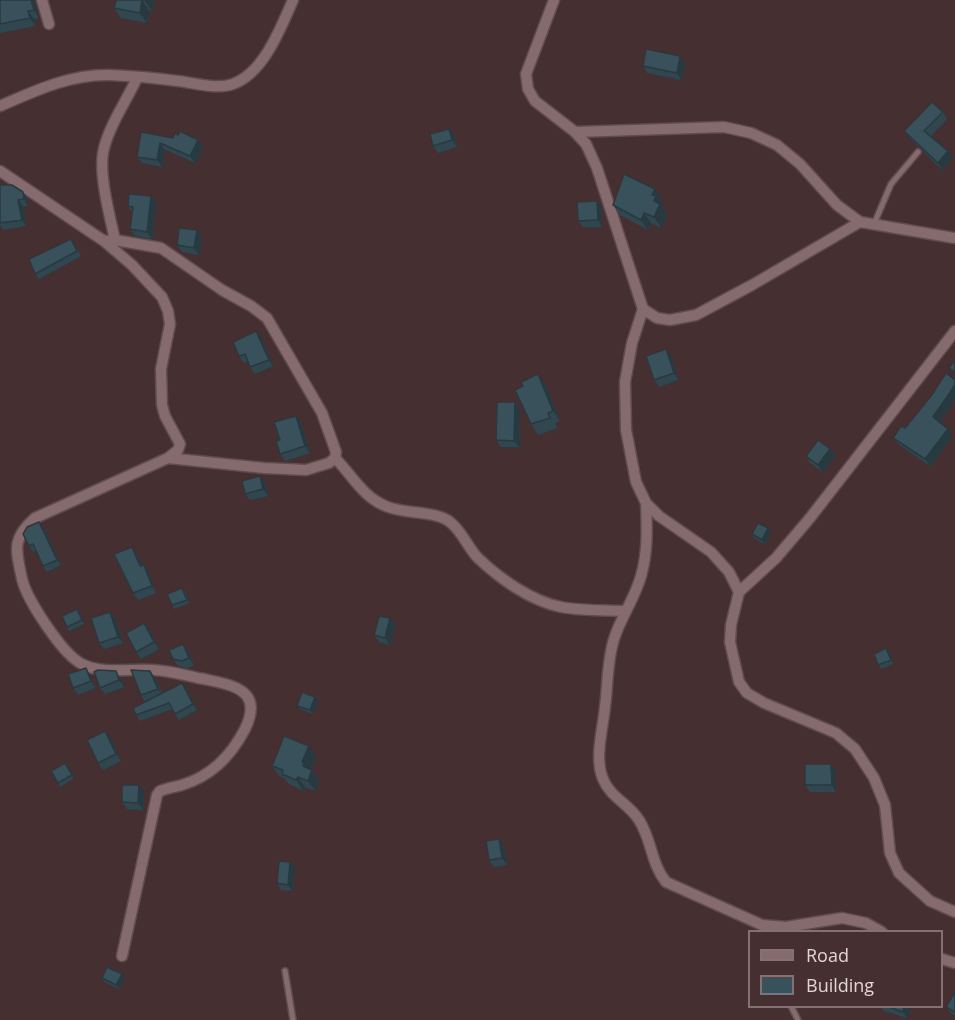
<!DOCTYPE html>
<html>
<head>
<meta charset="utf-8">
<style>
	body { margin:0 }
	#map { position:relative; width:955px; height:1020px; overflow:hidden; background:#462f31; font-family:"Open Sans",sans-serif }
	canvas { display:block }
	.legend { position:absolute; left:748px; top:930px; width:195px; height:78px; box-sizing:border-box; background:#462f31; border:2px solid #857173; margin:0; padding:8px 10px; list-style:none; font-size:18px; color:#e3d4d5 }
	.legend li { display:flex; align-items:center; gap:12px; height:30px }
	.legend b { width:30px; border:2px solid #857173 }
</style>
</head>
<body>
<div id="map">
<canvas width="955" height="1020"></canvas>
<ul class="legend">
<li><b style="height:8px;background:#866b6e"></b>Road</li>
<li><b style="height:16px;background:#39515b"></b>Building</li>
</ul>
</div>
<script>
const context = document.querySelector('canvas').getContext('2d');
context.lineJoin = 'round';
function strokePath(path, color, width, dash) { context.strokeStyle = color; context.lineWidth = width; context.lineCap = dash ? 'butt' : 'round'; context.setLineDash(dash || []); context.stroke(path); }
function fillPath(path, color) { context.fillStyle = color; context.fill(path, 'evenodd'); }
const lane = new Path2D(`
	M874,224L891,184L918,152
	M285,971L293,1020
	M791,1006L798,1020`);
const street = new Path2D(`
	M42,0L49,24
	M554,0L526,74L528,89L535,101L575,132L586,144L597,168L643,309L657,318L670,320L696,315L752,285L860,222L955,238
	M0,106C35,91 70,74 109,75C132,76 156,78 178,81C195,83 217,90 233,84C264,73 281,27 293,0
	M575,132L724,127L751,133L777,145L800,164L837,205L860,222
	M0,171L104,241L132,265L162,297L168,311L170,324L161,369L162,405L165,416L180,444L178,450L168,458L35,518C11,539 16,550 22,579C27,600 63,655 82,664C103,675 132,668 154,670C171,671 188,676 204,679C233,685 264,690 245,729C231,756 212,776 182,785C175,787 168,788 160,791L157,795L122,956
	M115,240C110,217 99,176 103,153C107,129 127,100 137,78
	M104,241L115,240L161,248L222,290L251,306L267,318L322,413L336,452L335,458L329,463L306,470L264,468L168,458
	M643,309L632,343L625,382L626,430L636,482L646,503L659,516L711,552L729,572L739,592L731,625L730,642L739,682L747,693L764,703L836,733L855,749L874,778L885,805L890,853L899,873L930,901L955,912
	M335,458C353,476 363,498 388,507C405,514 437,511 450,522C462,531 468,548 478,558C500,579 531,601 561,607C582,611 604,610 625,611
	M646,503C647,528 648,552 641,576C635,598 621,617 614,639C607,661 608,684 605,707C603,729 594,758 603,779C610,797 629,804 639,820C652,840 651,864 666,882L762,925L786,927L842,918L866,923L882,932
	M739,592L776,558L810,518L955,331
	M942,959L955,963`);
strokePath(lane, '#5f4c4e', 8);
strokePath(street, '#5f4c4e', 13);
strokePath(lane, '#866b6e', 5);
strokePath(street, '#866b6e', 10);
fillPath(new Path2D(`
	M0,0H33L39,18L34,19L35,26L0,33V40Z
	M116,0H154L152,11L149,10L147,23L121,18L114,8Z
	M680,56L685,63L681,80L647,73L643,66Z
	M943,112L947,119L931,136L952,158L942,170L909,137L904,131Z
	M449,129L454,135L457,147L438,153L433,146Z
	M141,132L173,138L198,140L203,147L195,163L164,149L162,167L142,163L137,157Z
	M0,185L28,199V206H23L26,226L3,230L0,225Z
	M662,199L660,202L667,214L661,228L651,223L648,230L620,215L613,205Z
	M156,202L152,239L135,236L130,229L133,213L128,206Z
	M602,208V227H583L578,221Z
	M202,237L199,255L182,252L177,245Z
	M71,239L81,256L39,279L35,274Z
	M261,338L273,366L255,374L250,367L248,361L244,363L239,356Z
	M671,356L678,380L659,387L654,380Z
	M955,380V399L939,422L952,436L930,466L898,444L893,438L905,428Z
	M545,384L560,421L555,423L557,428L538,435L531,424Z
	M515,402L520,409L519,447H501L496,440Z
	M296,416L300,422L310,453L285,461L280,454V440Z
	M830,449L835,456L822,472L810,463L806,456Z
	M265,483L268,496L250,500L245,494Z
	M43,527L61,565L47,572L43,566L36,551L33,552L29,546Z
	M771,532L764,544L754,538L752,534Z
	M137,554L142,566L144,565L148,572L156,593L138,600L133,593Z
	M185,591L189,603L174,609L172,605Z
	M110,612L115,618L123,643L104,649L99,643Z
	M79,613L84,624L69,631L67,627Z
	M395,625L390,645L379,642L374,635Z
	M149,630L159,649L141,659L136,652Z
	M183,644L188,651L194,665L187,668L178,666L173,659Z
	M888,652L893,664L881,669L878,665Z
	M150,671L155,678L162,693L186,689L197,710L179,720L172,709L140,721L136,715L145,702L141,695Z
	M90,675L95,688L78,695L73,688Z
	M120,678L124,687L105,694L100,688Z
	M318,700L313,714L300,709L297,706Z
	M110,738L121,761L103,770L98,763Z
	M316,756L311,769L312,770L319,780L315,791L305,787L303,791L289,784L284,778L279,776L272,766Z
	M65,763L74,778L60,787L51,771Z
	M836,771V792H810L805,785Z
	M144,792L143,810L127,809L122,802Z
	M503,845L507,865L494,867L489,860Z
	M295,869L292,891L281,890L277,883Z
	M124,977L119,989L104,982L102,978Z
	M955,992V1016L951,1013L946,1007Z
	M880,1006H911L907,1018L884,1011Z`), '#31464e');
fillPath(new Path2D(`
	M30,0H33L35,2L39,18L34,10Z
	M142,0L149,10L147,23L140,13Z
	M145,0H154L152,11L145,1Z
	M28,11L34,19L35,26L30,18Z
	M680,56L685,63L681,80L677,73Z
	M449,129L454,135L457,147L452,140Z
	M198,140L203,147L195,163L190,156Z
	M160,143L164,149L162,167L157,160Z
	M948,151L952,158L942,170L938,163Z
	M655,189L662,199L660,202L667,214L661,228L654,217V201L652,195Z
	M23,192L28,199V206L24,199Z
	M151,196L156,202L152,239L147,232Z
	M18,200L23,206L26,226L22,220Z
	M597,201L602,208V227L598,220Z
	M644,213L651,223L648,230L641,220Z
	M197,230L202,237L199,255L194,248Z
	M256,331L261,338L273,366L269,360Z
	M666,349L671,356L678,380L674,373Z
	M538,374L545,384L560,421L553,411Z
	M955,385V399L938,424L933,417Z
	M515,402L520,409L519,447L514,441Z
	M296,416L300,422L310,453L305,446Z
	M948,429L952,436L930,466L925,459Z
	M830,449L835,456L822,472L818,465Z
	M260,476L265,483L268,496L263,489Z
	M39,522L43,527L61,565L57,560Z
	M768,528L771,532L764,544L762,540Z
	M132,547L137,554L145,573L140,566Z
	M144,565L148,572L156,593L152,586Z
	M110,612L115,618L123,643L118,637Z
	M390,618L395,625L390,645L385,638Z
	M144,623L149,630L159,649L154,642Z
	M183,644L188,651L194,665L189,658Z
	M86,668L90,675L95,688L91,681Z
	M116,671L120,678L124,687L119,680Z
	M150,671L155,678L162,696L158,689Z
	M182,683L186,689L197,710L193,704Z
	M315,697L318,700L313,714L310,710Z
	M105,731L110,738L121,761L116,754Z
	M309,746L316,756L310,771L312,770L319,780L315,791L308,781L302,762Z
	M831,764L836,771V792L832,785Z
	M298,777L305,787L303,791L296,780Z
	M139,785L144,792L143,810L138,803Z
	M499,839L503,845L507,865L502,858Z
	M290,862L295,869L292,891L288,885Z
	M122,974L124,977L119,989L116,985Z
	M904,1006L911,1007L907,1018L903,1012Z`), '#283940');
const building = new Path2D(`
	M0,0H31L34,10L28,11L30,18L0,24Z
	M116,0H145H142L140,13L114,8Z
	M646,49L680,56L677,73L643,66Z
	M932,102L943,112L924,131L948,151L938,163L904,131Z
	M449,129L452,140L433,146L430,134Z
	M180,131L198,140L190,156L160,143L157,160L137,157L141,132L173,138L175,133L178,135Z
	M624,174L655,189L652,195L656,196L654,201L660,204L654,217L644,213L641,220L613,205Z
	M0,185H12L23,192L24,199L18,200L22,220L0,223Z
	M129,194L151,196L147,232L130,229L133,207L128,206Z
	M597,201L598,220L578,221L577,202Z
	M179,228L197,230L194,248L177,245Z
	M71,239L77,251L35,274L29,259Z
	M256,331L269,360L250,367L245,354L239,356L233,342Z
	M666,349L674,373L654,380L646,356Z
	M955,360V372L949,368Z
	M946,373L955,380V385L933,417L948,429L925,459L893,438L901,426L905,428L931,396Z
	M538,374L553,411L548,413L550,418L531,424L515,390L523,386L521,382Z
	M497,402H515L514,441L496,440Z
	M296,416L305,446L280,454L276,441L280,440L274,422Z
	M818,440L830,449L818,465L806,456Z
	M260,476L263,489L245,494L242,481Z
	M39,522L57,560L43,566L33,544L29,546L23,534L27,527Z
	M758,523L768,528L762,540L752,534Z
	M132,547L140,566L144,565L152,586L133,593L114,554Z
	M182,588L187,600L172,605L167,594Z
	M77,609L82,620L67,627L62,616Z
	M110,612L118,637L99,643L91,618Z
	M379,616L390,618L385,638L374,635Z
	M144,623L154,642L136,652L126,633Z
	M183,644L189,658L182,661L173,659L169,650Z
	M886,648L891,660L878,665L874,654Z
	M86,668L91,681L73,688L68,674Z
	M98,670L116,671L119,680L100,688L94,672Z
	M131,670L150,671L158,689L141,695Z
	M182,683L193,704L175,714L169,703L136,715L133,708Z
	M302,692L315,697L310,710L297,706Z
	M105,731L116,754L98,763L87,740Z
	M284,736L309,746L302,762L304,763L303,766L312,770L308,781L298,777L296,780L282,774L283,770L272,766Z
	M65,763L72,775L58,783L51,771Z
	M805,764H831L832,785H805Z
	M122,785H139L138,803L122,802Z
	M499,839L502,858L489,860L486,841Z
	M279,861L290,862L288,885L277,883Z
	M107,967L122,974L116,985L102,978Z
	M955,992V1012L946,1007Z
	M886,1006H904L903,1012Z`);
fillPath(building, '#39515b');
strokePath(building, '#283940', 1.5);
</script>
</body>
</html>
